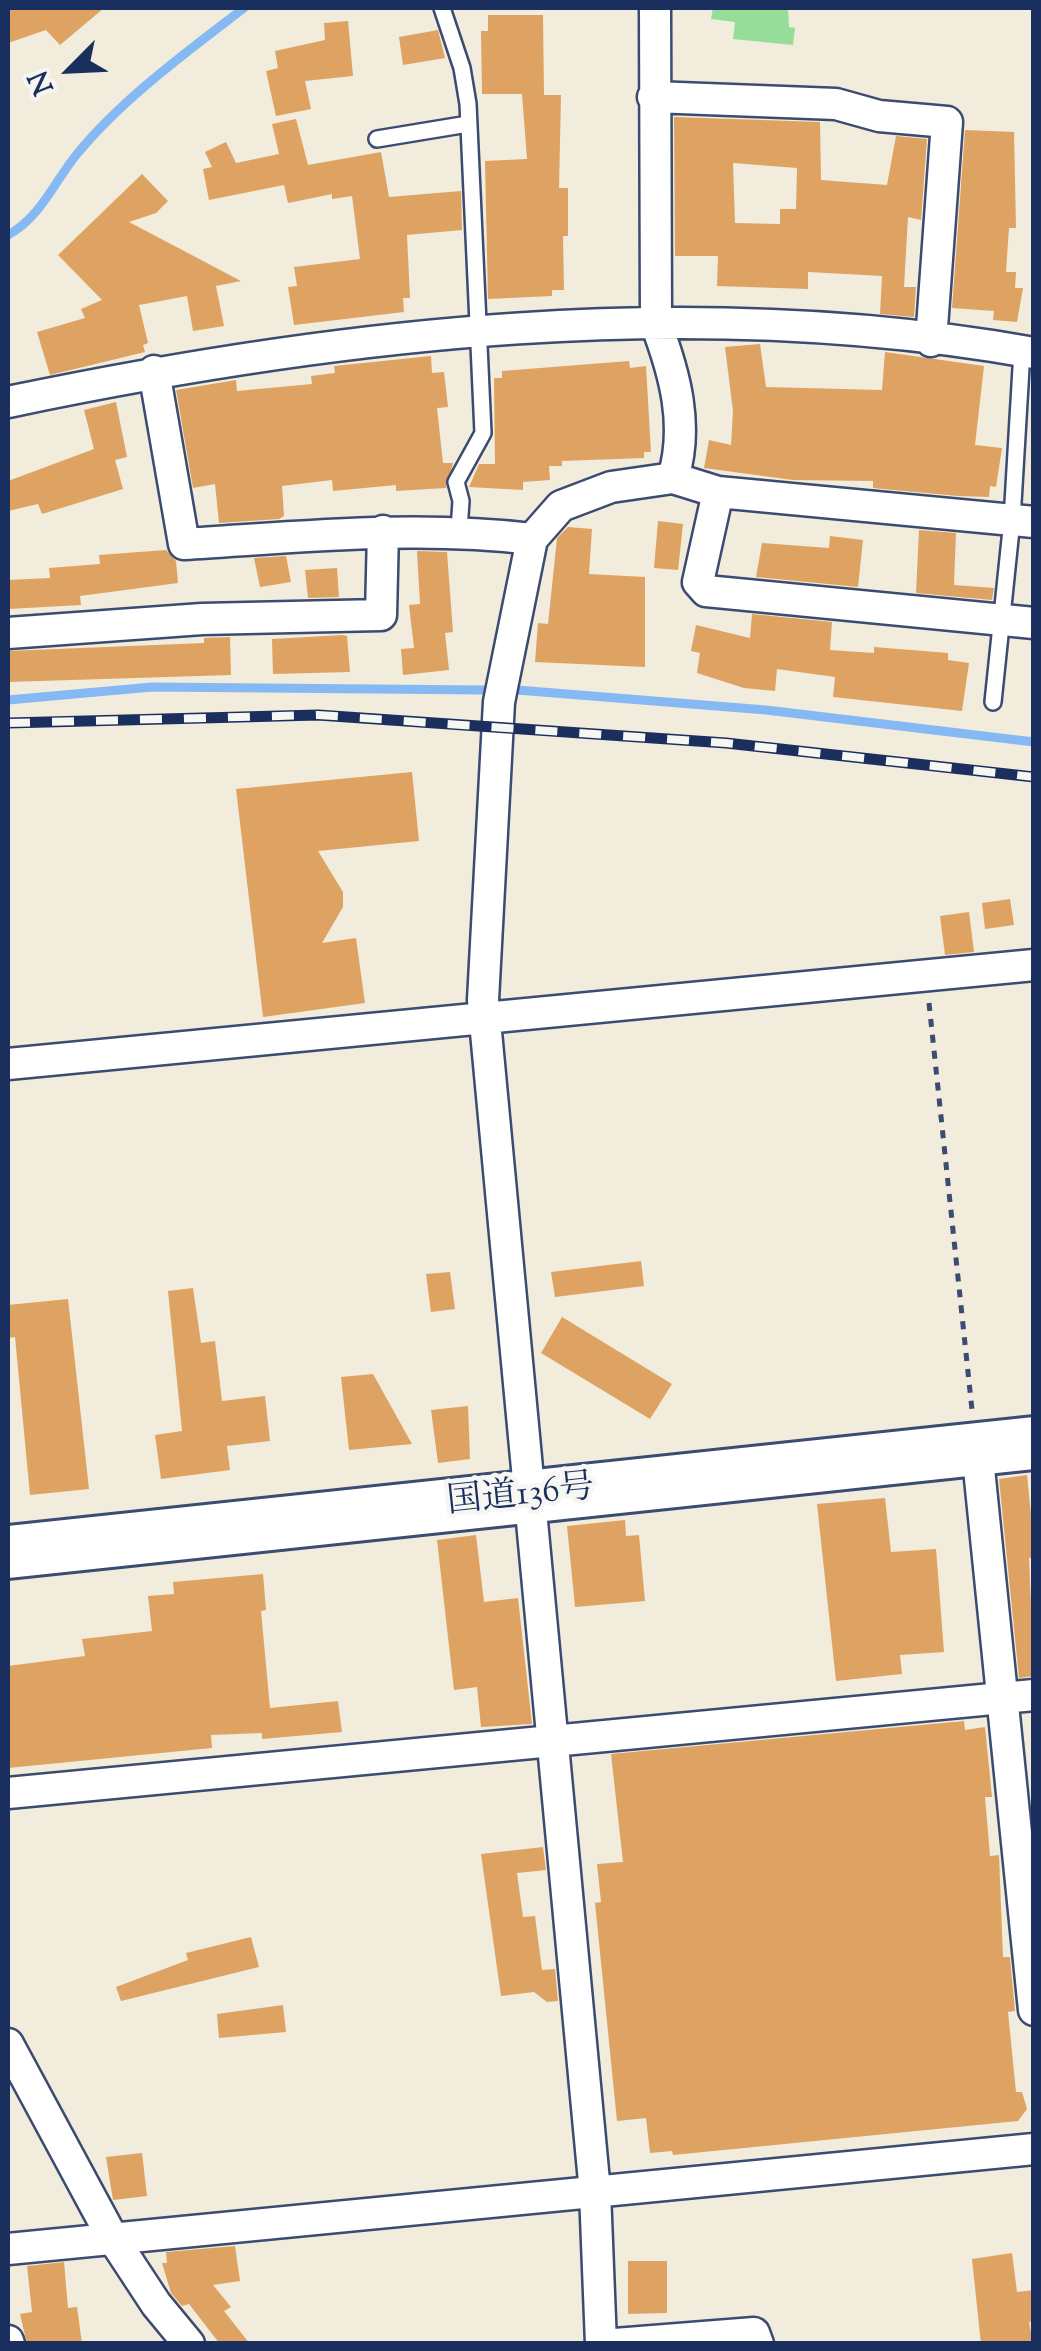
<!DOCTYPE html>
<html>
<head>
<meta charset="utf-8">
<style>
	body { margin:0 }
	#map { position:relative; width:1041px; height:2351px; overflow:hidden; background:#f1ecdb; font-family:"Sorts Mill Goudy",serif }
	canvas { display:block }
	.frame { position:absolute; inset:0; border:10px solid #1b2f5e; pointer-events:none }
	.north { position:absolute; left:20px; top:20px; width:100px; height:100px; -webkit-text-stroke:8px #f6f6f2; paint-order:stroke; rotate:246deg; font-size:28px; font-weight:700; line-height:40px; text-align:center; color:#1b2f5e }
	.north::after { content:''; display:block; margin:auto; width:35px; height:45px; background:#1b2f5e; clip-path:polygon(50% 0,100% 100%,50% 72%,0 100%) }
</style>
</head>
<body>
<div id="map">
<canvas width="1041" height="2351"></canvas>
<div class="frame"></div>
<div class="north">N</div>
</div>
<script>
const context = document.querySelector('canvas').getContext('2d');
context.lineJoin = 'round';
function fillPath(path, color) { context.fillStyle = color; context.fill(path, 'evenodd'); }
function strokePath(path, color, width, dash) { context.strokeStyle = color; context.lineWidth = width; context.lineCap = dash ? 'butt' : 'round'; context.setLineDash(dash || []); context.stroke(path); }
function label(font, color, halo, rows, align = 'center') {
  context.font = font + ' "Sorts Mill Goudy","Noto Serif JP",serif'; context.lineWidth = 9; context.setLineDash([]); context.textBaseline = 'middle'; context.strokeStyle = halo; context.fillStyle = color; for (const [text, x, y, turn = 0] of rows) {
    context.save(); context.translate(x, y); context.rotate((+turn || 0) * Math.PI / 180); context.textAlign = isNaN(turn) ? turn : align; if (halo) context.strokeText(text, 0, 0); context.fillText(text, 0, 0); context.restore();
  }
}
fillPath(new Path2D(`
	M713,8H788L789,27L795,28L793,45L733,39L735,22L711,19Z`), '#95dd98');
strokePath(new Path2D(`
	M8,235C41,217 54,182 77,154C122,99 188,51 244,8
	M517,690L766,710L1034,742
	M8,700L152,687L486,690`), '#86b9f3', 9);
fillPath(new Path2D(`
	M8,8H104L60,45L46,30L8,43Z
	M488,15H543L544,95H561L559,188H568V236H563L564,290H552V296L488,299L485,161L527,159L522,94H482L481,31H488Z
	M348,21L353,76L305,81L311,109L276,116L266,71L278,68L275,51L325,40L324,23Z
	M438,30L445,58L403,65L399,37Z
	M674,117L820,122L821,180L887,185L896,136L927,139L921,220L908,217L904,287H916L914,317L880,314L882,276L808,272V289L717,286L718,256H675ZM733,163L797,168L796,209H780V224L735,223Z
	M296,119L308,165L381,152L389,197L461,191L462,230L407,235L410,298H403L404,312L294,325L288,287L297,286L294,267L360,259L352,196L332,199V194L288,203L284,185L209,200L203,169L212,167L205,152L226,142L236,163L279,154L272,124Z
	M965,130L1014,132L1016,228H1009L1006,272H1016L1015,288H1023L1017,322L993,320L994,311L952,308Z
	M142,174L168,201L156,213L129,222L241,281L216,286L224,326L193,331L187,296L139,305L148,343L143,345L145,352L50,375L37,332L85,318L81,309L102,300L58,255Z
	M760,344L766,387L882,390L885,352L984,366L975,445L1002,448L996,487L990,486L989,497L958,496L873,488V481L793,480L704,468L709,440L731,445L733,411L725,347Z
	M431,356L432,373L444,372L448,407L437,408L443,463H453L446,488L396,491V485L333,491L332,480L282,486L284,516L279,519L219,523L215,484L193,488L176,390L236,380L237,391L312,384L311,376L335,373L334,366Z
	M629,361L630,368L646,366L651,452H644V458L562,461V466H549L550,480L523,482V490L469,487L479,464H495L494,378H502V371Z
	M116,402L127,457L115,460L123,489L42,514L38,504L8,511V481L94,449L84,410Z
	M658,521L683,524L678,570L654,568Z
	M568,527L592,529L589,574L645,577V667L535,662L538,623L548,624L557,538Z
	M919,530L956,533L954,585L994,588L992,600L916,593Z
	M830,536L863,540L858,587L756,577L762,543L829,548Z
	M166,550L176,561L178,583L80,596L81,605L8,609V580L50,578L49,568L100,564L99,555Z
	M417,551L447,552L453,632L445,633L449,670L403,675L401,649L414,648L409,605L420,604Z
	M286,556L291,582L260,587L254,558Z
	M337,568L339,597L308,598L305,570Z
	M752,614L832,622L830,650L874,653V647L948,653V660L969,663L962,711L833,697L835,677L777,669L775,691L744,688L697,673L700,653L691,651L696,625L750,638Z
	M342,635L347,636L350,672L273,674L272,639Z
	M230,637L231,675L8,682V651L204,643V638Z
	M412,772L419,841L318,851L343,892V907L322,943L356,938L365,1003L263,1017L236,789Z
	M1010,899L1014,925L985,929L982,903Z
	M969,912L974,952L945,955L940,916Z
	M641,1261L644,1286L555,1297L551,1272Z
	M450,1272L455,1309L431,1312L426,1274Z
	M193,1288L201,1343L215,1341L222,1401L265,1396L270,1441L227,1446L230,1470L161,1479L155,1435L182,1431L168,1291Z
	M68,1299L89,1489L30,1495L15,1337L8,1338V1305Z
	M562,1317L672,1384L650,1419L541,1353Z
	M373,1374L412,1444L349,1450L341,1377Z
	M468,1406L470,1459L438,1463L431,1410Z
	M1027,1475L1034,1545V1558H1029L1034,1676L1019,1678L999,1479Z
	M885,1498L891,1552L936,1549L944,1652L900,1655L902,1674L836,1681L817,1504Z
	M625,1520L626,1536L639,1535L645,1601L575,1607L567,1526Z
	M476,1535L484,1602L518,1598L532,1724L481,1727L477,1687L454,1690L437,1540Z
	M263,1574L266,1610L261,1611L270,1708L338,1701L342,1732L262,1739V1733L211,1735L212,1748L8,1768V1666L85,1656L82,1639L152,1631L148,1596L174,1594L173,1582Z
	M964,1721L965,1730L985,1727L992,1797H985L990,1856L999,1855L1003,1957H1010L1015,2011L1008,2012L1016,2092H1022L1027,2109L1018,2121L673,2155L672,2151L650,2153L646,2118L617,2121L595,1903L601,1902L597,1864L623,1862L611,1754Z
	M543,1847L546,1870L517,1873L523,1917L535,1916L542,1970L555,1969L558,2001L547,2002L534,1992L501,1996L481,1854Z
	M251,1937L259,1967L121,2001L116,1987L188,1960L186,1953Z
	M283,2005L286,2032L219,2038L217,2014Z
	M142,2153L147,2196L113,2200L106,2157Z
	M235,2246L240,2281L213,2285L231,2307L224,2311L250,2344H220L189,2304L182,2306L171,2293L162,2263H167L166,2252Z
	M1012,2253L1017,2292L1034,2290V2321L1029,2322L1033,2344H981L972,2259Z
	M628,2261H667V2313L628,2314Z
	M64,2262L68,2308L77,2307L82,2344H27L20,2314L32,2312L27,2266Z`), '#dea363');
const lane = new Path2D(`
	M442,8L462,68L468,104L483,433L456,482L461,501L459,530
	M377,139L468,124
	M993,702L1012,520L1022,351`);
const street = new Path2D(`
	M653,97L836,104L879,116L947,122L931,341
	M154,371L184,544C301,537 416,525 532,539
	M8,402C343,332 693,292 1034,353
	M673,478L718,492L1034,522
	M718,492L698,582L706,591L1034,623
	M8,633L202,619L381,615L383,531
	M8,1064L1034,965
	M977,1449L1034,2010
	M8,1793L1034,1695
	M8,2044L112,2237L156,2304L189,2344
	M8,2249L1034,2149
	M8,2341L9,2344
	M601,2344L595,2192L483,1000L499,702L532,539L561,506L611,487L673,478C689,426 675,374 656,324L655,8
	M615,2344L754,2333L758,2344`);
const highway = new Path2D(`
	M8,1552L1034,1443`);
strokePath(lane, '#3b4b71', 20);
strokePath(street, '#3b4b71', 35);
strokePath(highway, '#3b4b71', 58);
strokePath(new Path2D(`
	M929,1003L972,1410`), '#3b4b71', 5, [8, 8]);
strokePath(lane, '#fff', 15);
strokePath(street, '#fff', 30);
strokePath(highway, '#fff', 52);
const rail = new Path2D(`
	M8,723L318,715L726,743L1034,777`);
strokePath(rail, '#1b2f5e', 11);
strokePath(rail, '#f6f6f2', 8, [22]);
label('35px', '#1b2f5e', '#f6f6f2', [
	["国道136号",521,1498,-6]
]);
</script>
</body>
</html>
